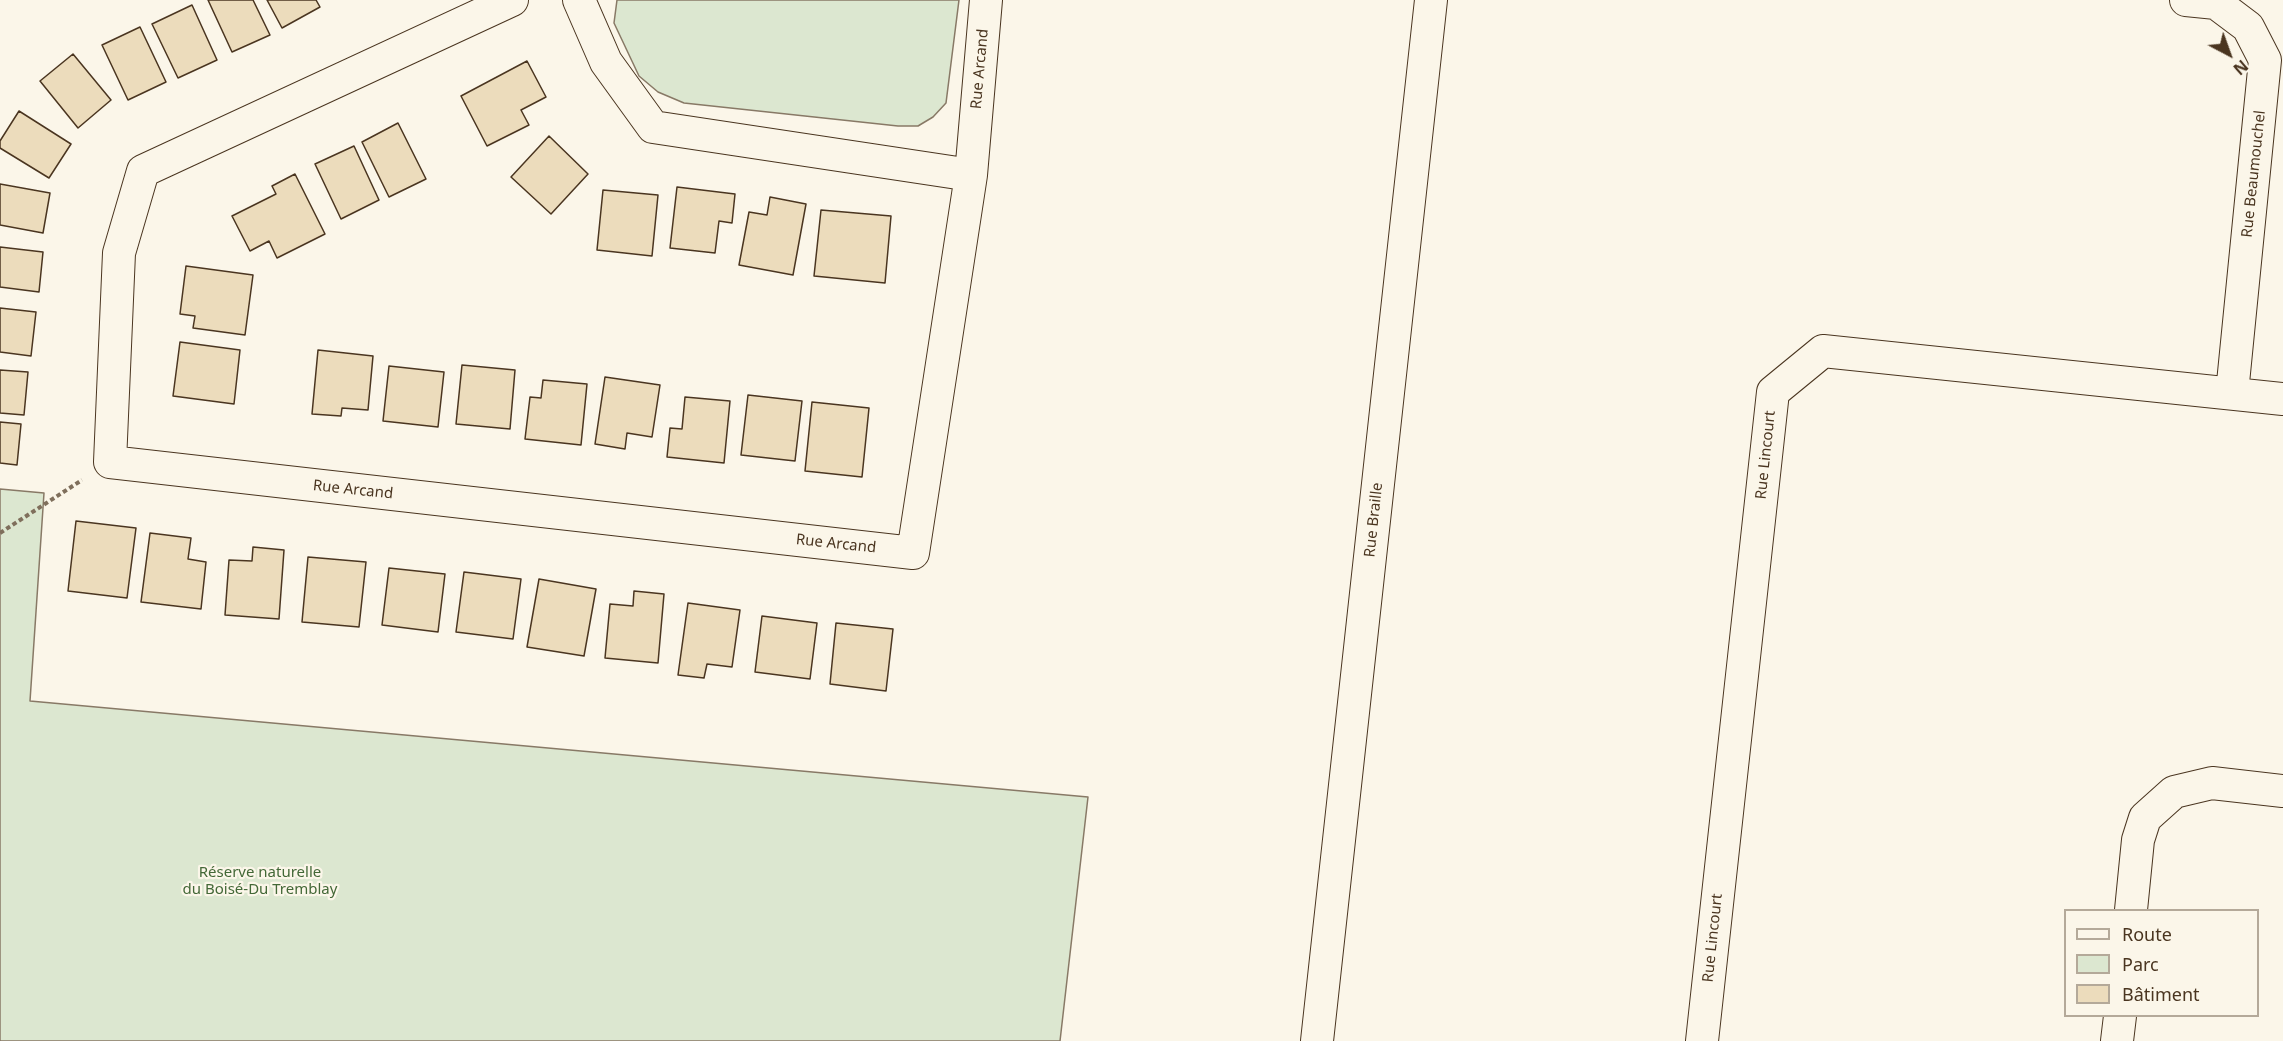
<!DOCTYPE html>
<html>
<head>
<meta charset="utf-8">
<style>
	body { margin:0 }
	#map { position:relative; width:2283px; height:1041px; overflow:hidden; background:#fbf6e9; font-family:"Noto Sans",sans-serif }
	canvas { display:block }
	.legend { position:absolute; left:2064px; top:909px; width:195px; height:108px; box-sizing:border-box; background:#fbf6e9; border:2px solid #b4a999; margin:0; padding:8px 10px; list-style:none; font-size:18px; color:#4a3520 }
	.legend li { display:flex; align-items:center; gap:12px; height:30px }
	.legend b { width:30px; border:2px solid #b4a999 }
	.north { position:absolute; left:2199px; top:24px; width:60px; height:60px; -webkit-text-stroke:4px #fbf6e9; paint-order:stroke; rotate:139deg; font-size:16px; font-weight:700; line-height:24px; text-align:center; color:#4a3520 }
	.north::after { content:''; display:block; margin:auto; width:21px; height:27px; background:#4a3520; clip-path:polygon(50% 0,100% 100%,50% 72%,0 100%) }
</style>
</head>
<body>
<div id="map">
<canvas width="2283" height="1041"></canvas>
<ul class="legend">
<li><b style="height:8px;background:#fbf6e9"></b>Route</li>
<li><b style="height:16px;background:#dce7d0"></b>Parc</li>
<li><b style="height:16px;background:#ecdcbc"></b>Bâtiment</li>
</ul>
<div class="north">N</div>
</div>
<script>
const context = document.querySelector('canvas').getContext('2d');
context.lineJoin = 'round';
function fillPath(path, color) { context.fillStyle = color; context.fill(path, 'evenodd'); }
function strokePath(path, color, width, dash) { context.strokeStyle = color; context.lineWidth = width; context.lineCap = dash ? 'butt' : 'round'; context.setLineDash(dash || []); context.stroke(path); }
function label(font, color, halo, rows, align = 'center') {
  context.font = font + ' "Noto Sans",sans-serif'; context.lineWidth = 4.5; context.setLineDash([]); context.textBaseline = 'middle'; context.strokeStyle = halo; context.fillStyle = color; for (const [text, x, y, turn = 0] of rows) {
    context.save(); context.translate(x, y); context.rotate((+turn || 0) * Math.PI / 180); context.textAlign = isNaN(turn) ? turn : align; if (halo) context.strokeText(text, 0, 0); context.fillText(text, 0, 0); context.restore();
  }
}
const green = new Path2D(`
	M617,0H959L946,103L933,117L918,126H898L684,103L658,92L639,76L614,23Z
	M0,489L44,493L30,701L1088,797L1060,1041H0Z`);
fillPath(green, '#dce7d0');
strokePath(green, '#887966', 1.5);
const building = new Path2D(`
	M208,0H253L270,35L232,52Z
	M267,0H316L320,7L282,28Z
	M192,5L217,60L178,78L152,24Z
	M140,27L166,82L128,100L102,45Z
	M73,54L111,100L78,128L40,81Z
	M527,61L546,97L521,110L529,125L487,146L461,96Z
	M19,111L71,144L49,178L0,148V141Z
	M398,123L426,179L389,197L362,142Z
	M549,136L588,174L551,214L511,177Z
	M354,146L379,200L341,219L315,164Z
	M295,174L325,234L277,258L269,241L250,251L232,216L276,194L272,186Z
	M0,184L50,193L43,233L0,225Z
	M677,187L735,194L732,223L719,221L715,253L670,248Z
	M603,190L658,195L652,256L597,250Z
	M770,197L806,204L793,275L739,265L749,212L767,215Z
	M821,210L891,216L885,283L814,276Z
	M0,247L43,252L39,292L0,287Z
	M186,266L253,275L245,335L193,328L195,316L180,314Z
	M0,308L36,312L31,356L0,352Z
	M180,342L240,350L234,404L173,396Z
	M318,350L373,356L368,410L342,408L341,416L312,414Z
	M462,365L515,370L510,429L456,424Z
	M389,366L444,372L438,427L383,421Z
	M0,370L28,372L24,415L0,413Z
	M605,377L660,385L652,437L627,433L625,449L595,444Z
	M543,380L587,384L581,445L525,439L530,397L541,398Z
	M748,395L802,401L795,461L741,455Z
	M685,397L730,401L724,463L667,457L670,428L682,429Z
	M812,402L869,408L862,477L805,471Z
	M0,422L21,424L17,465L0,463Z
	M76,521L136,528L127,598L68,591Z
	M150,533L191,538L188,559L206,562L201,609L141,602Z
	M253,547L284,550L279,619L225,615L229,560L252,561Z
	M308,557L366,562L359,627L302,622Z
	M389,568L445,574L438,632L382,625Z
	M464,572L521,579L513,639L456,632Z
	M539,579L596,589L584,656L527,647Z
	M634,591L664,594L658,663L605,658L610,604L633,606Z
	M688,603L740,610L732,667L707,664L704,678L678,675Z
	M762,616L817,623L810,679L755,672Z
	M836,623L893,629L886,691L830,684Z`);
fillPath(building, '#ecdcbc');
strokePath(building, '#4a3520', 1.5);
const minor = new Path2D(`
	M512,0L143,171L119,253L110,462L913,553L971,175L986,0
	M579,0L606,62L653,127L971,175
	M2186,0L2216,3L2248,27L2265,60L2232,393
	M2131,910L2138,840L2145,818L2174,792L2212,783L2283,791
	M1317,1041L1431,0
	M1702,1041L1773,392L1823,351L2283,399
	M2117,1041L2120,1016`);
strokePath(minor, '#4a3520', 34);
strokePath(new Path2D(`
	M0,533L82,480`), '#7f6f5c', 4, [4.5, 3]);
strokePath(minor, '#fbf6e9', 32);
label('15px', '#4a3520', '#fbf6e9', [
	["Rue Arcand",980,69,-85],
	["Rue Beaumouchel",2254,174,-84],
	["Rue Lincourt",1766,455,-84],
	["Rue Arcand",353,490,6],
	["Rue Braille",1374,520,-84],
	["Rue Arcand",836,544,6],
	["Rue Lincourt",1713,938,-84]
]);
label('15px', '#436837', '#fbf6e9', [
	["Réserve naturelle",260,873],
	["du Boisé-Du Tremblay",260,890]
]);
</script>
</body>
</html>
